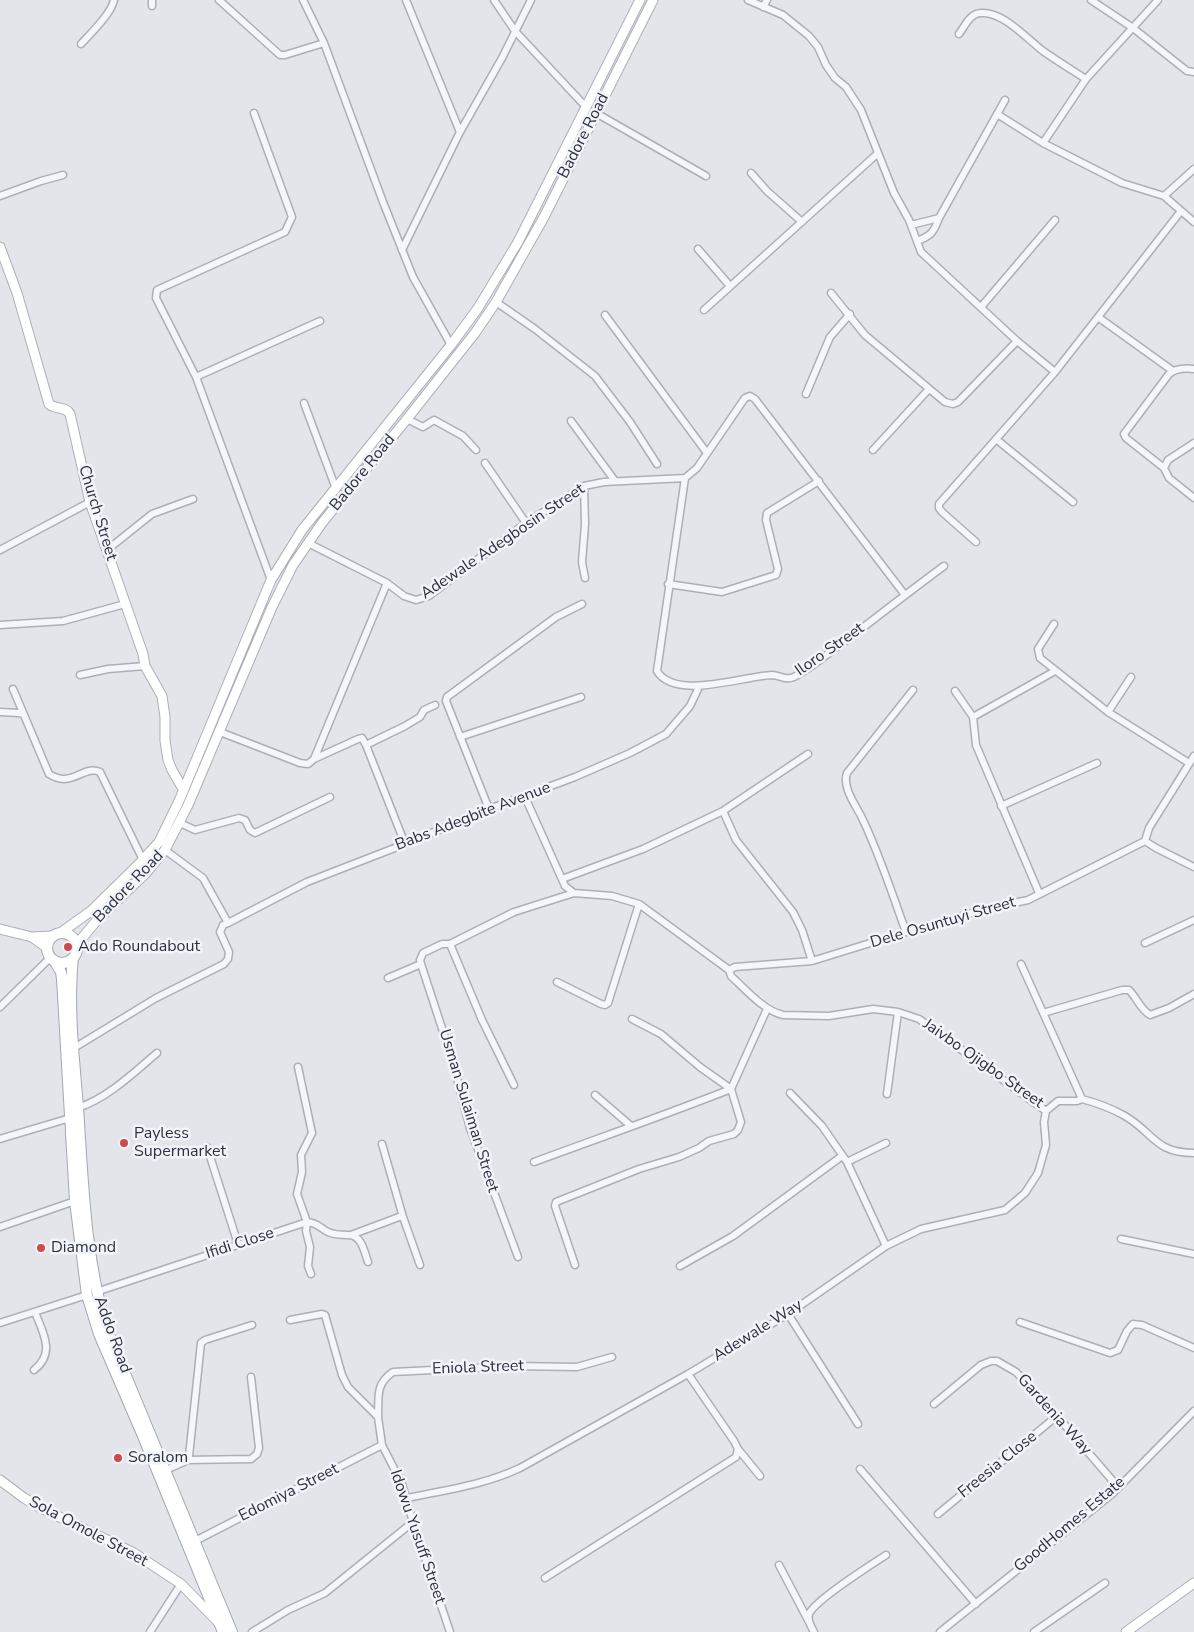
<!DOCTYPE html>
<html>
<head>
<meta charset="utf-8">
<style>
	body { margin:0 }
	canvas { display:block; background:#e3e5eb }
</style>
</head>
<body>
<canvas width="1194" height="1632"></canvas>
<script>
const context = document.querySelector('canvas').getContext('2d');
context.lineJoin = 'round';
function strokePath(path, color, width, dash) { context.strokeStyle = color; context.lineWidth = width; context.lineCap = dash ? 'butt' : 'round'; context.setLineDash(dash || []); context.stroke(path); }
function label(font, color, halo, rows, align = 'center') {
  context.font = font + ' "Nunito Sans",sans-serif'; context.lineWidth = 5; context.setLineDash([]); context.textBaseline = 'middle'; context.strokeStyle = halo; context.fillStyle = color; for (const [text, x, y, turn = 0] of rows) {
    context.save(); context.translate(x, y); context.rotate((+turn || 0) * Math.PI / 180); context.textAlign = isNaN(turn) ? turn : align; if (halo) context.strokeText(text, 0, 0); context.fillText(text, 0, 0); context.restore();
  }
}
const street = new Path2D(`
	M152,0V6
	M219,0L280,55H285L324,43
	M303,0L324,43L383,202L413,277L451,345
	M406,0L460,132
	M494,0L515,31L586,107
	M748,0L783,15L809,36L818,47L826,65L835,78L846,87L861,110L894,193L909,220L921,252L1017,341L1055,372
	M1091,0L1133,28L1187,71L1194,72
	M763,7L767,0
	M959,34C965,26 970,13 981,13C1003,11 1027,39 1043,51C1057,61 1072,70 1086,79
	M81,44C91,33 111,14 114,0
	M254,113L292,217L285,232L157,290L156,298L196,377L271,580
	M596,113L706,176
	M997,114L1043,143L1122,183L1164,196L1194,222
	M1043,143L1086,79L1158,0
	M751,173L767,191L802,222
	M0,196L41,181L63,175
	M1164,196L1194,169
	M911,225L939,218
	M917,241C931,236 934,232 939,218L1005,100
	M698,249L730,286
	M402,250L460,132L502,58L531,0
	M831,293L865,335L945,402L953,404L958,402L1017,341
	M496,302L535,329L595,376L630,422L657,464
	M981,307L1055,220
	M704,310L877,154
	M605,315L707,453
	M1098,317L1173,371
	M1194,369C1185,368 1176,368 1169,374L1124,434L1126,438L1164,468L1169,478L1194,498
	M196,377L320,321
	M806,394L830,337L850,314
	M304,403L336,489
	M407,419L423,427L434,420L463,436L476,450
	M571,421L615,481
	M996,439L1073,502
	M873,450L929,389
	M485,463L526,523
	M1164,468L1168,460L1194,443
	M685,478L657,671C675,701 743,676 772,675C780,675 785,681 794,677C812,668 828,653 844,642C877,617 910,591 944,566
	M584,486L585,524L582,562L585,578
	M976,542L942,512L939,508V504L1055,372L1181,211
	M308,543L387,583L404,596L416,600L429,596L526,523L584,486L604,482L685,478L697,468L745,398L750,396L755,399L905,595
	M0,550L90,502
	M107,550L152,514L193,499
	M668,584L722,592L776,575L778,569L766,520L767,513L819,481
	M1054,624L1038,649L1040,658L1108,712L1189,763
	M0,625L63,621L125,604
	M80,675L108,669L145,666
	M13,689L49,774C72,789 84,764 100,772L143,860
	M955,691L973,717L976,745L1039,893
	M0,712L19,713L23,714
	M1108,712L1131,677
	M973,717L1055,671
	M220,732L300,763L308,764L314,759L358,739L362,738L366,745L405,844
	M460,737L581,697
	M366,745L405,726L420,717L424,710L435,705
	M314,759L387,583
	M525,797L565,886L574,893L612,896L639,904L729,970L731,976C745,989 764,1011 783,1015L829,1016L873,1009L898,1012L919,1019L1046,1111
	M1001,806L1097,763
	M489,809L446,701L447,697L556,617L582,604
	M723,811L736,840L793,912L802,930L812,961
	M180,823L195,830L239,818L245,820L250,830L255,833L330,797
	M1145,841L1149,828L1194,756
	M1145,841L1156,848L1194,867
	M562,879L643,849L723,811L808,754
	M228,923L307,882L405,844L489,809L575,777L630,753L666,734L690,706L699,687
	M906,932C892,894 879,852 861,816C855,804 842,787 847,773L913,690
	M1145,943L1194,920
	M450,944L482,1020L514,1085
	M421,964L452,1059L470,1128L518,1257
	M1021,964L1082,1099
	M729,970L735,967L812,961L906,932L985,909L1028,900L1145,841
	M388,978L421,964L420,960L423,953L442,944H450L514,912L574,893
	M557,982L601,1004L605,1005L608,1003L639,904
	M0,1007L50,958
	M1043,1013L1122,990H1129C1137,998 1140,1009 1150,1015L1169,1008L1194,994
	M74,1048L156,998L224,964L228,959L229,952L220,932L223,925L228,923L203,878L165,850
	M298,1067L312,1133L301,1155L302,1172L297,1194L307,1222L306,1231L310,1247L308,1266L311,1274
	M790,1093L822,1126L847,1162L886,1246
	M887,1094L898,1012
	M595,1095L631,1126
	M78,1108C109,1097 132,1074 157,1053
	M1046,1111L1058,1101H1077L1082,1099C1097,1103 1111,1108 1125,1116C1154,1133 1155,1153 1194,1153
	M0,1139L70,1118
	M382,1144L403,1217
	M207,1147L238,1244
	M534,1162C599,1138 665,1115 731,1089L767,1009
	M847,1162L886,1143
	M0,1227L75,1201
	M351,1235L399,1217H403L420,1265
	M1121,1239L1194,1254
	M575,1265L555,1206L556,1202L639,1169L679,1157L699,1148L709,1141L734,1134L738,1130L741,1122L731,1089L700,1067L661,1034L632,1019
	M680,1266L733,1236L842,1156
	M96,1292L307,1222C318,1223 320,1228 328,1232C334,1235 342,1235 348,1235C362,1235 364,1251 368,1262
	M788,1314L858,1424
	M290,1320L322,1314L325,1315L342,1375L348,1387L378,1417L382,1445L402,1484L413,1522L450,1632
	M1020,1322L1110,1353L1118,1350L1127,1331L1133,1324L1142,1325L1194,1348
	M0,1323L87,1295
	M34,1370C56,1353 43,1333 35,1312
	M934,1404L981,1365L991,1361H997L1016,1372L1057,1416L1118,1487
	M378,1417C379,1397 375,1384 393,1372L513,1366L577,1367L612,1357
	M738,1449L760,1476
	M187,1460L251,1459L257,1454L259,1448L251,1377
	M860,1469L976,1604
	M166,1470L184,1462L189,1456L201,1343L205,1340L252,1325
	M407,1498C445,1490 484,1485 520,1468L688,1374L788,1314L886,1246L921,1229L1005,1210L1025,1193L1038,1173L1046,1145L1044,1122L1046,1111
	M938,1514L1057,1416
	M195,1541L382,1445
	M779,1565L809,1622
	M545,1578L736,1457L738,1449L734,1441L688,1374
	M150,1632L181,1584
	M252,1632L288,1610L325,1593L413,1522
	M814,1632C811,1626 807,1621 809,1614C815,1600 871,1565 886,1555
	M940,1632L1112,1494L1194,1411
	M1034,1632L1105,1583`);
const secondary = new Path2D(`
	M0,247L17,293L49,404C56,410 66,406 70,414L90,502L143,654L145,666L162,696L165,717V741L168,760L172,770L183,789
	M0,929L32,937L52,936
	M63,931L91,911L139,864L159,842L179,801L271,580L302,530L451,345L478,308L518,242L640,0
	M32,937L46,947
	M77,944L98,919L146,873L165,850L188,805L272,607L293,565L322,523L407,419L475,333L496,302L544,217L653,0
	M0,1480L24,1498L41,1508L134,1553L181,1584L218,1622
	M1126,1632L1194,1583`);
const primary = new Path2D(`
	M47 948a15 15 0 1 1 30 0a15 15 0 1 1-30 0Z
	M73,958C68,1007 74,1058 78,1107C83,1182 85,1258 107,1330L232,1632
	M55,962L61,972L62,979L75,1201L87,1295L99,1334L143,1436L223,1632`);
strokePath(street, '#acafb9', 9);
strokePath(secondary, '#acafb9', 11);
strokePath(primary, '#a2a7b6', 12);
strokePath(street, '#f5f6f9', 6);
strokePath(secondary, '#fff', 9);
strokePath(primary, '#fff', 10);
for (const [x, y, r, color] of [
	[68,947,5,"#cd4a4b"],
	[124,1143,5,"#cd4a4b"],
	[41,1248,5,"#cd4a4b"],
	[118,1458,5,"#cd4a4b"]
]) { const dot = new Path2D(); dot.arc(x, y, r, 0, 2 * Math.PI); context.fillStyle = color; context.fill(dot); strokePath(dot, '#f2f4f8', 2); }
label('16px', '#2b3043', '#f2f4f8', [
	["Badore Road",584,136,-63],
	["Badore Road",363,473,-51],
	["Church Street",97,513,73],
	["Adewale Adegbosin Street",503,542,-34],
	["Iloro Street",830,650,-35],
	["Babs Adegbite Avenue",473,817,-21],
	["Badore Road",129,887,-46],
	["Dele Osuntuyi Street",943,923,-16],
	["Jaivbo Ojigbo Street",983,1064,35],
	["Usman Sulaiman Street",468,1111,73],
	["Ifidi Close",240,1244,-18],
	["Adewale Way",758,1331,-32],
	["Addo Road",112,1335,70],
	["Eniola Street",478,1368,-2],
	["Gardenia Way",1054,1415,48],
	["Freesia Close",998,1465,-39],
	["Edomiya Street",289,1493,-27],
	["GoodHomes Estate",1070,1525,-40],
	["Sola Omole Street",88,1532,28],
	["Idowu Yusuff Street",417,1537,71]
]);
label('16px', '#2b3043', '#f2f4f8', [
	["Ado Roundabout",78,947],
	["Payless",134,1134],
	["Supermarket",134,1152],
	["Diamond",51,1248],
	["Soralom",128,1458]
], 'left');
</script>
</body>
</html>
